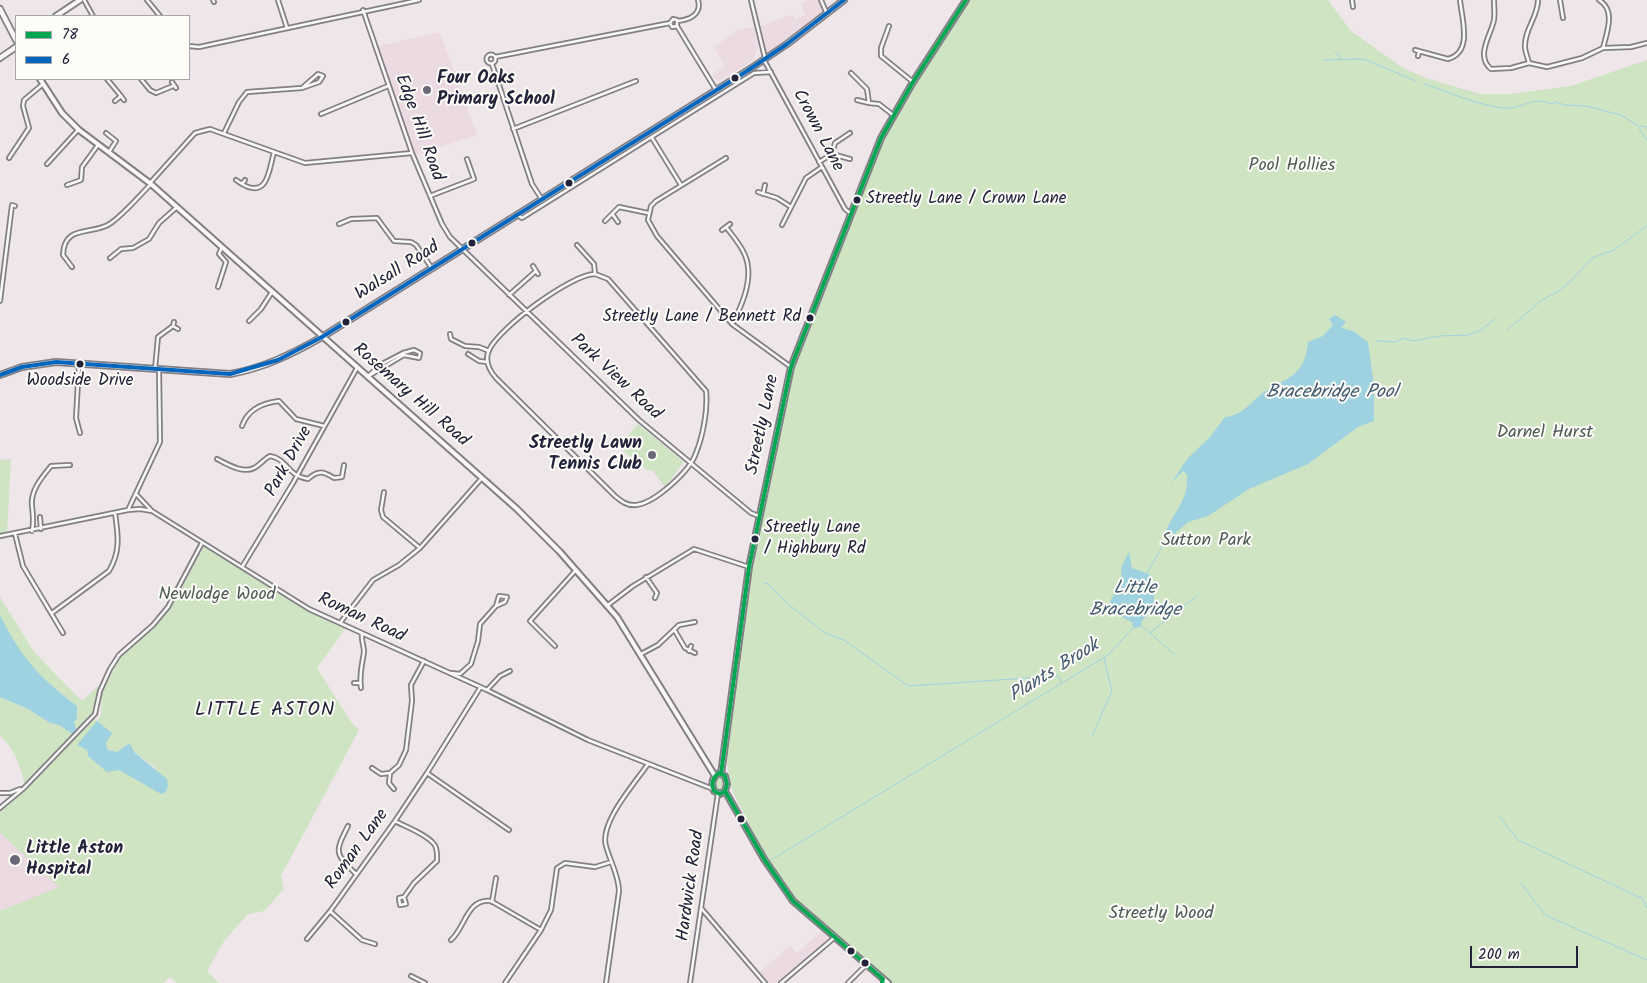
<!DOCTYPE html>
<html>
<head>
<meta charset="utf-8">
<style>
	body { margin:0 }
	#map { position:relative; width:1647px; height:983px; overflow:hidden; background:#eee6e9; font-family:Kalam,sans-serif }
	canvas { display:block }
	.legend { position:absolute; left:15px; top:15px; width:175px; height:65px; box-sizing:border-box; background:#fdfcf7; border:1px solid #a5a5ac; margin:0; padding:6px 9px; list-style:none; font-size:15px; color:#22223b }
	.legend li { display:flex; align-items:center; gap:10px; height:25px }
	.legend b { width:25px; border:1px solid #a5a5ac }
	.scale { position:absolute; left:1470px; top:946px; width:108px; height:22px; box-sizing:border-box; border:2px solid #22223b; border-top:0; padding-left:6px; font-size:15px; line-height:18px; white-space:nowrap; color:#22223b; -webkit-text-stroke:4px #fdfcf7; paint-order:stroke }
</style>
</head>
<body>
<div id="map">
<canvas width="1647" height="983"></canvas>
<ul class="legend">
<li><b style="height:6px;background:#00a651"></b>78</li>
<li><b style="height:6px;background:#0065bd"></b>6</li>
</ul>
<div class="scale">200 m</div>
</div>
<script>
const context = document.querySelector('canvas').getContext('2d');
context.lineJoin = 'round';
function fillPath(path, color) { context.fillStyle = color; context.fill(path, 'evenodd'); }
function strokePath(path, color, width, dash) { context.strokeStyle = color; context.lineWidth = width; context.lineCap = dash ? 'butt' : 'round'; context.setLineDash(dash || []); context.stroke(path); }
function label(font, color, halo, rows, align = 'center') {
  context.font = font + ' Kalam,sans-serif'; context.lineWidth = 4; context.setLineDash([]); context.textBaseline = 'middle'; context.strokeStyle = halo; context.fillStyle = color; for (const [text, x, y, turn = 0] of rows) {
    context.save(); context.translate(x, y); context.rotate((+turn || 0) * Math.PI / 180); context.textAlign = isNaN(turn) ? turn : align; if (halo) context.strokeText(text, 0, 0); context.fillText(text, 0, 0); context.restore();
  }
}
fillPath(new Path2D(`
	M808,0H820L823,13L792,38L767,53L761,26L785,17L792,15L796,19L805,15L801,5Z
	M754,27L758,48L753,60L719,81L716,80L712,75L725,66L714,47L738,30Z
	M440,32L477,135L415,155L378,46Z
	M0,833L60,887L0,911Z
	M821,931L828,938L822,945L776,983H770L760,972L790,946L797,953Z`), '#ecdae2');
fillPath(new Path2D(`
	M969,0H1328L1351,31L1403,68L1426,78L1480,94H1510L1571,86L1647,60V983H891L807,911L782,883L762,850L732,790L725,752L737,677L742,624L758,537L761,534L759,533L762,512L789,384L802,345L869,174L895,116Z
	M638,424L684,462L665,487L653,471L647,470L619,447Z
	M11,459L7,533H0V460Z
	M204,547L302,608L345,629L317,668L351,722L359,730L281,876L284,889L264,911L248,914L224,941L207,971L219,983H177L170,977L163,983H0V911L59,887L0,833V810L14,800L94,718L97,721L101,715L102,691L122,655L156,625L171,607ZM108,737L106,743L108,750L117,752L128,744L134,752L156,768L161,794L143,781L119,770L96,762L88,756L87,750L78,744Z
	M0,597L34,652L82,701L100,684L94,713L77,732L74,722L77,706C47,682 12,655 0,616C0,610 0,603 0,597Z
	M0,697L28,709L50,723L59,725L74,735L25,785C20,767 15,748 0,736Z
	M714 784a6 6 0 1 1 12 0a6 6 0 1 1-12 0Z`), '#cee4c2');
fillPath(new Path2D(`
	M1335,315L1346,322L1341,328L1353,331L1368,342L1374,386V421L1358,427L1308,464L1249,489L1208,516L1188,522L1165,542C1162,521 1190,506 1187,475L1183,471L1171,483L1188,458L1210,437L1225,417C1243,416 1251,401 1264,392C1276,384 1290,380 1300,368C1305,361 1307,350 1308,342L1323,336L1333,325L1329,319Z
	M1129,552L1132,568L1149,574C1153,593 1161,607 1142,620L1141,626L1136,628L1132,626L1133,623L1113,611L1110,601L1122,582L1121,568Z
	M0,615C22,659 38,676 77,706V718L74,722L77,732L74,735L59,725L50,723L28,709L0,697Z
	M97,721L112,733L106,743L108,750L117,752L128,744L131,745L134,752L167,779L168,786L165,793L161,794L119,770L107,772L88,756L87,750L77,745Z`), '#9fd2e0');
strokePath(new Path2D(`
	M1335,52L1342,58
	M1324,60L1364,59L1416,81
	M1424,84C1449,92 1477,105 1503,108C1525,110 1529,95 1552,104L1555,102L1565,105L1586,106L1621,115L1637,125L1647,140
	M1641,126L1647,127
	M1507,330L1542,300L1559,291L1573,279L1592,258L1614,250L1647,226
	M1376,341L1396,342L1403,338L1413,341L1439,336L1468,335L1481,330L1495,319
	M1147,573L1165,542
	M764,583L768,584L788,604L825,633L844,640L908,686L1058,676L1062,683
	M1141,626L1147,631
	M1149,632L1174,654
	M1150,633L1198,595
	M1092,736L1112,691L1104,658
	M1499,816L1518,840L1643,899L1647,908
	M771,860L1108,655L1134,627
	M1521,883L1545,915L1647,960`), '#9fd2e0', 1);
const minor = new Path2D(`
	M84,0L93,16
	M147,0L160,16
	M213,0L214,2
	M278,0L287,28
	M751,0L765,58
	M821,0L827,14
	M1352,0L1353,7
	M1494,0C1494,7 1495,14 1494,20C1491,35 1475,56 1491,69L1511,68L1529,63L1547,67L1582,58L1603,48L1631,47L1647,43
	M1560,0L1563,18
	M1599,0C1616,10 1607,32 1603,48
	M363,10L412,153L442,224L450,237L639,420L751,513L759,516
	M677,21C690,20 702,14 698,0
	M677,26L672,27L670,23L673,19L677,20V26L716,90
	M889,26L881,48V56L913,82
	M189,46L199,47L419,0
	M1415,50L1448,59C1473,52 1462,20 1460,0
	M486.5 59a4.5 4.5 0 1 1 9 0a4.5 4.5 0 1 1-9 0Z
	M1418,56L1419,52
	M495,57L670,23
	M764,60L845,209L850,213
	M1529,63C1528,58 1525,52 1525,47C1524,30 1538,17 1538,0
	M492,64L532,184L541,198
	M851,73L867,89L869,103L879,104L893,115
	M107,79L121,96
	M141,79L150,90L156,93L173,86
	M172,82L176,88
	M857,100L869,103
	M115,101L121,96L124,100
	M321,114L388,86
	M513,129L636,81
	M106,133L116,141L109,152
	M224,133L239,102L247,92L302,88L318,74L323,76L319,82L302,88
	M652,138L681,185
	M832,154L835,143L850,133
	M9,158L29,128L23,106L24,100L43,84
	M726,158L656,201L651,206L648,220L657,236L732,324L791,367
	M819,162L832,154L850,159
	M47,164L78,130
	M236,180L242,184L245,180
	M150,183L195,133L210,129L305,163L412,153
	M242,184C268,199 269,170 274,152
	M67,185L81,180L82,167L98,145
	M758,192L777,198L791,207
	M763,194L765,185
	M430,196L474,179L467,159
	M517,215L522,218L754,73L771,72
	M613,215L618,222
	M605,221L619,207L648,213
	M339,224L351,219L377,218L394,241L411,242L416,245L431,267
	M782,225L806,178L822,167
	M726,227C732,235 740,244 744,253C755,275 743,304 732,324
	M722,230L730,224
	M577,245L594,264L595,274
	M110,258L121,249L133,248L149,239L159,223L177,207
	M533,266L538,274
	M72,267L63,255C64,223 94,236 111,223C126,212 138,197 151,184
	M595,274L608,279L706,391C708,409 703,436 696,453C690,471 655,503 636,505C627,506 621,501 615,496L496,378C489,370 484,361 489,350C499,328 571,274 595,274Z
	M218,287L226,262L219,254L222,247
	M509,295L536,271
	M0,301L12,205L15,206
	M249,321L261,309L272,292
	M173,326L178,329
	M450,334L451,339L465,346L479,347L489,351
	M414,350L420,353L419,358L404,355L367,377L382,364L403,353Z
	M468,354L479,361L487,362
	M79,364L76,418L80,433
	M155,369L158,337L173,326L174,322
	M242,426C248,409 262,403 279,401L296,419L324,426
	M217,459C227,464 243,474 254,468C260,465 264,459 270,456C288,459 287,476 308,479C318,470 323,471 334,478L342,477L344,465
	M384,492L381,510L383,517L420,548
	M136,494L151,510
	M128,510L160,442L159,369
	M40,517L41,529
	M32,531C34,521 33,515 32,506C30,491 42,477 51,466L70,465
	M15,534L23,566L63,633
	M0,536L128,510L140,509L152,511L309,609L487,690L588,740L713,789
	M242,567L293,483L357,368
	M646,577L657,593L655,598
	M608,605L633,586L694,549L749,567
	M52,613L109,571C121,551 118,535 115,513
	M340,623L373,580L399,565L420,548L482,478
	M675,631L685,648L695,653
	M555,646L530,621L576,570
	M689,651L691,646
	M641,654L658,645L679,625L695,622
	M451,673L460,674L471,664L478,641L480,624L496,606L499,596L507,597L505,602L496,606
	M354,683H360
	M361,688C359,675 362,665 364,652C364,646 361,640 362,633
	M487,690L500,676L510,671
	M372,768L381,774L390,773
	M427,773L509,830
	M394,789L389,783L390,773L399,765L406,750L412,701L411,685L424,661
	M0,793H10L20,789
	M0,808L24,788L95,714L100,691L110,669L119,655L153,625L168,607L202,543
	M395,821C406,827 426,834 434,844C438,849 437,855 437,861L414,883L404,897L399,898L400,905L406,904L404,897
	M348,826C335,852 334,853 356,874
	M492,902L496,878
	M701,908L765,983
	M331,912L362,940L375,944
	M307,939L331,910L395,821L427,773L480,688
	M451,940C465,928 467,898 491,901L541,930
	M411,976L425,983
	M505,983L541,930L551,910L557,868L565,863L595,867L611,862
	M606,983L619,891C619,876 610,861 606,846C599,823 635,783 648,764
	M690,983L718,793
	M781,983L834,938
	M848,983L866,965`);
const tertiary = new Path2D(`
	M56,16L80,0`);
const secondary = new Path2D(`
	M40,79L62,113L79,130L151,184L517,509L560,552L617,617L715,776
	M719,773L725,776L727,784L725,791L720,794L714,791C711,784 712,777 719,773Z
	M721,774L749,567L791,367L881,138L913,82L966,0
	M725,791L764,859L793,901L888,983`);
const primary = new Path2D(`
	M0,9L16,40
	M0,58L16,47
	M0,375L22,367L56,362L230,374C264,368 292,354 322,337L747,71L787,44L844,0`);
strokePath(minor, '#827f85', 6);
strokePath(tertiary, '#827f85', 8);
strokePath(secondary, '#827f85', 8);
strokePath(primary, '#827f85', 8);
strokePath(minor, '#f9f8f7', 2.5);
strokePath(tertiary, '#f9f8f7', 4);
strokePath(secondary, '#f9f8f7', 4);
strokePath(primary, '#f9f8f7', 4.5);
strokePath(new Path2D(`
	M719,773L725,776L727,784L725,791L720,794L714,791C711,784 712,778 719,773Z
	M721,774L749,567L791,367L881,138L913,82L966,0
	M725,791L764,859L793,901L883,979L882,983`), '#00a651', 4);
strokePath(new Path2D(`
	M0,375L22,367L56,362L230,374L278,360L322,337L747,71L787,44L844,0`), '#0065bd', 4);
for (const [x, y, r, color] of [
	[735,78,4.5,"#22223b"],
	[427,90,5,"#696778"],
	[569,183,4.5,"#22223b"],
	[857,200,4.5,"#22223b"],
	[472,243,4.5,"#22223b"],
	[810,318,4.5,"#22223b"],
	[346,322,4.5,"#22223b"],
	[80,364,4.5,"#22223b"],
	[652,455,5,"#696778"],
	[755,539,4.5,"#22223b"],
	[741,819,4.5,"#22223b"],
	[15,860,6,"#696778"],
	[851,951,4.5,"#22223b"],
	[865,963,4.5,"#22223b"]
]) { const dot = new Path2D(); dot.arc(x, y, r, 0, 2 * Math.PI); context.fillStyle = color; context.fill(dot); strokePath(dot, '#fdfcf7', 2); }
label('17px', '#22223b', '#fdfcf7', [
	["Streetly Lane / Crown Lane",866,200],
	["Streetly Lane / Bennett Rd",801,318,"right"],
	["Woodside Drive",80,382,"center"],
	["Streetly Lane",764,529],
	["/ Highbury Rd",764,550]
], 'left');
label('bold 18px', '#22223b', '#fdfcf7', [
	["Four Oaks",437,80],
	["Primary School",437,101],
	["Streetly Lawn",642,445,"right"],
	["Tennis Club",642,466,"right"],
	["Little Aston",26,850],
	["Hospital",26,871]
], 'left');
label('18px', '#22223b', '#fdfcf7', [
	["Edge Hill Road",418,128,70],
	["Crown Lane",817,131,62],
	["Walsall Road",398,272,-32],
	["Park View Road",615,378,43],
	["Rosemary Hill Road",410,396,41],
	["Streetly Lane",764,425,-78],
	["Park Drive",290,462,-61],
	["Roman Road",361,619,25],
	["Roman Lane",358,850,-54],
	["Hardwick Road",692,886,-82]
]);
label('18px', '#4e5c5a', '#fdfcf7', [
	["Pool Hollies",1292,167],
	["Darnel Hurst",1545,434],
	["Sutton Park",1206,542],
	["Newlodge Wood",217,596],
	["Streetly Wood",1161,915]
]);
label('italic 19px', '#425c73', '#fdfcf7', [
	["Bracebridge Pool",1332,394],
	["Little",1135,590],
	["Bracebridge",1135,612],
	["Plants Brook",1055,672,-32]
]);
context.letterSpacing = '1px';
label('20px', '#22223b', '#fdfcf7', [
	["LITTLE ASTON",265,712]
]);
context.letterSpacing = '0px';
</script>
</body>
</html>
